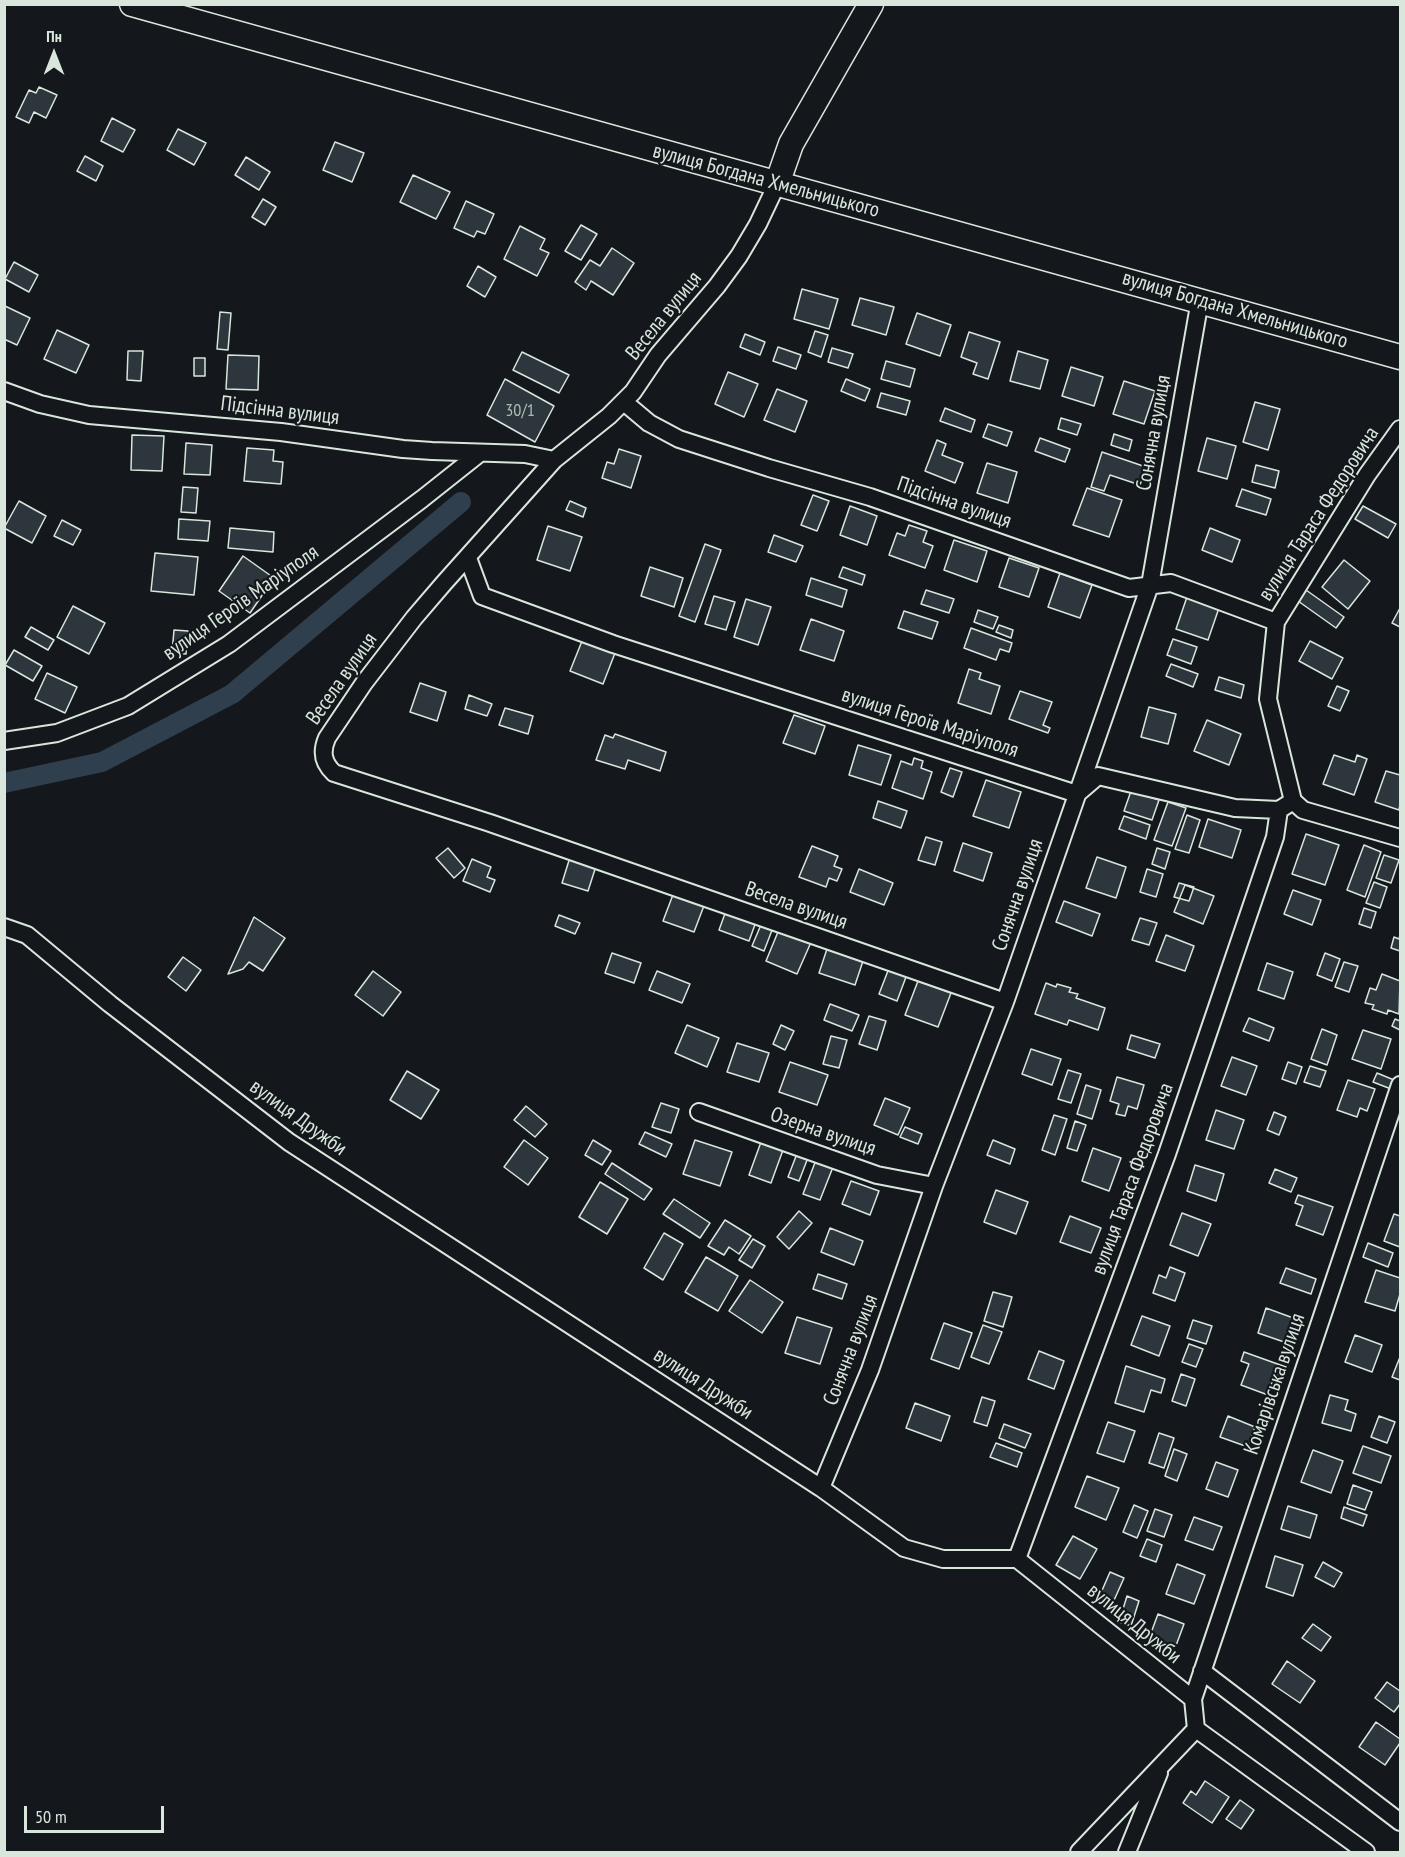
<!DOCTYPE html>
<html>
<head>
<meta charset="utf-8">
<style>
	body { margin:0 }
	#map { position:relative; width:1405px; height:1857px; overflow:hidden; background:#14181c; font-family:"PT Sans Narrow",sans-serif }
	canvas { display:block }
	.frame { position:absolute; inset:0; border:6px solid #d8e6dc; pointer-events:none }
	.north { position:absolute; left:24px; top:24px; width:60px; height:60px; -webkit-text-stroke:4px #14181c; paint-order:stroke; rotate:0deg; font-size:16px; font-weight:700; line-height:24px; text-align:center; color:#d8e6dc }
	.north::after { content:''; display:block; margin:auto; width:21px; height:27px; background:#d8e6dc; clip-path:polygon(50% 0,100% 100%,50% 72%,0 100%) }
	.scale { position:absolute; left:24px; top:1806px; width:140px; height:27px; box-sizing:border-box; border:3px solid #d8e6dc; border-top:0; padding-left:8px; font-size:18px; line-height:21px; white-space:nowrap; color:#d8e6dc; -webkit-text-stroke:4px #14181c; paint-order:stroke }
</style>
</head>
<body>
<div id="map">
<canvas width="1405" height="1857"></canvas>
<div class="frame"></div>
<div class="north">Пн</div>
<div class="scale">50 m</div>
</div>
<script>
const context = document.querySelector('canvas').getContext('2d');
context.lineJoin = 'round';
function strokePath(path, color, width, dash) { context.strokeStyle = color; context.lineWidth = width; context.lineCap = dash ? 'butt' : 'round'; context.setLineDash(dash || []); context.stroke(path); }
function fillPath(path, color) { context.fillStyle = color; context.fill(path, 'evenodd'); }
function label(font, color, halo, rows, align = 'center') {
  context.font = font + ' "PT Sans Narrow",sans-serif'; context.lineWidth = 4.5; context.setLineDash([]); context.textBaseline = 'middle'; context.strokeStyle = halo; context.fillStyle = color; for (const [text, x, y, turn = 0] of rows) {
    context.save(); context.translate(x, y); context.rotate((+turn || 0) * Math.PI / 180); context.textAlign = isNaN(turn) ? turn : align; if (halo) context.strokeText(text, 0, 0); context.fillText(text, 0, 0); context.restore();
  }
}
strokePath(new Path2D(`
	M4,783L102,762L232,694L461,502`), '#2f3f4d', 20);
const building = new Path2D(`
	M39,87L57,95L46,118L34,112L29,123L16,117L29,90L36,93Z
	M112,118L135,130L123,152L101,141Z
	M178,129L206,143L194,165L167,150Z
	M335,142L364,153L352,182L323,170Z
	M85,156L103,166L96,181L77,171Z
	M246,157L270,172L259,190L235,175Z
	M413,175L450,192L436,219L400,202Z
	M263,199L276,207L265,225L252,217Z
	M466,201L494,214L485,234L477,231L474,237L454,228Z
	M581,225L597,234L581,260L565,251Z
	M520,226L545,239L540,249L549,253L537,276L504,259Z
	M612,248L634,263L613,295L591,281L586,290L575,282L590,260L600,266Z
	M14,262L38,275L29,292L5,279Z
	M478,266L496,277L485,297L467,286Z
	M802,289L838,299L829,329L794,319Z
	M860,298L894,307L886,335L852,325Z
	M5,306L30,318L17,345L4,339Z
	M220,312L231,313L228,350L217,349Z
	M917,313L951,325L940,356L906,344Z
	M57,330L89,345L76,373L44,359Z
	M815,331L828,335L821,357L808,352Z
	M969,332L1000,342L988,379L973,374L977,363L961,357Z
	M745,334L765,342L760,355L740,347Z
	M778,347L801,355L796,369L773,361Z
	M832,348L853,354L848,368L828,362Z
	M128,351H143L141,381L127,380Z
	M1018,351L1048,360L1040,389L1010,381Z
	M522,352L569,375L559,393L513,370Z
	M228,355L259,356L258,390L226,389Z
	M194,358H205V376H194Z
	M886,361L915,369L910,387L881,379Z
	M1071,367L1103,377L1094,406L1062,396Z
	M728,372L758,384L744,417L715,404Z
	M505,379L554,406L535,442L487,415Z
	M846,379L870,389L865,401L841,391Z
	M1124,381L1155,391L1144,424L1113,414Z
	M777,389L807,401L795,432L764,420Z
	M881,393L910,401L906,415L877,407Z
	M1255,402L1280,409L1268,450L1243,442Z
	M945,408L975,420L971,432L940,421Z
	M1061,418L1081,424L1077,435L1058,429Z
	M988,424L1012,432L1007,446L983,437Z
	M1114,434L1132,440L1129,451L1111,445Z
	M132,435L164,436L162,471L131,470Z
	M1040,438L1070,449L1065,462L1035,451Z
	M1207,438L1236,446L1227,479L1198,471Z
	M937,440L946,444L942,455L963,463L955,483L925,471Z
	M186,443L212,445L210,475L184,474Z
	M247,448L274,450L273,461L283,462L281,484L244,481Z
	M619,449L641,456L631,488L602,478L607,462L614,464Z
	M1102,452L1146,467L1140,485L1110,475L1104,491L1091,487Z
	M987,463L1017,472L1008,503L977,493Z
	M1256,465L1279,471L1275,488L1252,482Z
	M183,487L198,488L196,513L181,512Z
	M1087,488L1122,500L1109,537L1073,525Z
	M1242,489L1271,499L1266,515L1236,506Z
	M813,495L829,501L817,531L801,525Z
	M19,501L46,516L32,543L4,528Z
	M570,501L586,508L583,517L566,510Z
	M850,506L877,516L867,545L840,535Z
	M1363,506L1396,524L1388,538L1355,519Z
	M179,519L210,521L208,541L178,539Z
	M62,520L81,530L73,545L54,536Z
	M909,525L927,531L923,542L933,546L925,568L889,555L897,533L905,536Z
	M548,526L582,537L570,571L537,560Z
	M230,528L274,532L273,552L228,548Z
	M1210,528L1240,540L1232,562L1202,550Z
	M774,535L803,546L796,562L768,552Z
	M954,540L987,551L977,582L944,570Z
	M705,544L721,550L695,622L679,616Z
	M155,553L198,557L194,595L151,591Z
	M243,556L274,578L250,613L219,591Z
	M1009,558L1039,568L1029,597L999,587Z
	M1344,560L1370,581L1348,609L1322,587Z
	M650,567L683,578L674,607L641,596Z
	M843,567L865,575L862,585L839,577Z
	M1060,573L1092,585L1080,618L1048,607Z
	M811,578L847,590L842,607L806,595Z
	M926,590L954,599L949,613L921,604Z
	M1306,590L1344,617L1336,628L1298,601Z
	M1188,594L1220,605L1208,640L1176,629Z
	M714,596L735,602L726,630L705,624Z
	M746,599L771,607L758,645L734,637Z
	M73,606L105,623L89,654L57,637Z
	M1400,608V627L1392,623Z
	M978,610L998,617L993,629L974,622Z
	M904,611L938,622L932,639L898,628Z
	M811,619L844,631L834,661L800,650Z
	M999,625L1013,630L1011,638L996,632Z
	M31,627L54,640L48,650L25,637Z
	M971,628L1012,643L1009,652L1000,649L996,660L964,648Z
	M174,630L188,631L186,654L172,653Z
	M1173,639L1197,647L1191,664L1167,655Z
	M582,641L615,653L603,684L570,671Z
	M1310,641L1343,658L1332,679L1299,661Z
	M14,650L42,666L33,681L5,665Z
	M1171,664L1198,674L1193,687L1166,676Z
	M969,669L981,673L979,679L1000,686L991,714L958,703Z
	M47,673L77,687L65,713L35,699Z
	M1219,677L1244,685L1241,698L1215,690Z
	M420,683L446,692L437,721L410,712Z
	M1337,686L1349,691L1340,711L1328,706Z
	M1020,691L1052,702L1043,725L1050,728L1048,733L1009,719Z
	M469,695L492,704L487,716L465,709Z
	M1149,707L1176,714L1168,744L1141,737Z
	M505,708L533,716L528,734L499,725Z
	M794,715L825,726L815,754L783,743Z
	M1207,720L1241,734L1229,765L1194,751Z
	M615,734L666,752L660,771L628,760L625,769L596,760L605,735L613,738Z
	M858,745L891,755L881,785L849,775Z
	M1334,755L1355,762L1357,755L1367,759L1354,795L1323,784Z
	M914,758L923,761L921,768L932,772L923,799L892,788L901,761L912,765Z
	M950,768L962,772L953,797L941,792Z
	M1386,771L1400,775V804L1399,810L1375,802Z
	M986,780L1021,792L1009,828L973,816Z
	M1131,791L1159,800L1152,820L1124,811Z
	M878,801L907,811L901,828L873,818Z
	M1168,802L1186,808L1172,846L1154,840Z
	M1187,815L1200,820L1189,853L1175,849Z
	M1124,816L1150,825L1146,839L1119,829Z
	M1208,819L1241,830L1232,858L1199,847Z
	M1306,834L1339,845L1325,885L1292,874Z
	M926,837L942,842L935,865L918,860Z
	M963,843L992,853L983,881L954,871Z
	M1364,845L1381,852L1365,897L1347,890Z
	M812,846L838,856L834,866L842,869L837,881L829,878L826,887L799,877Z
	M448,848L465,868L454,878L436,858Z
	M1157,848L1170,852L1165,869L1152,864Z
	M571,854L597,863L588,891L562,883Z
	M1384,855L1399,860L1391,883L1376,878Z
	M1097,857L1126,867L1116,898L1086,888Z
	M472,859L491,867L487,877L495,880L490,892L463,881Z
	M859,869L893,883L884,905L850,892Z
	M1147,869L1163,874L1156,897L1140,892Z
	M1374,882L1387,887L1380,908L1366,903Z
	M1179,883L1194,887L1189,901L1174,897Z
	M1185,885L1214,896L1203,924L1174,912Z
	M1293,890L1321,900L1312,925L1284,914Z
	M674,892L705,903L694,932L663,921Z
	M1064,901L1100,914L1092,936L1056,922Z
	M727,908L757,919L749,941L719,930Z
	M1364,908L1376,912L1371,928L1359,924Z
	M559,915L580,923L575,934L555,926Z
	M254,917L285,938L263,971L249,962L243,969L228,974Z
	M1140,918L1157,923L1149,945L1132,940Z
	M763,920L774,925L764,951L752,946Z
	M780,927L812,940L797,974L766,961Z
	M1166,935L1194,946L1185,971L1156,961Z
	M1400,935V951L1391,948L1394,937L1399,939Z
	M829,943L865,955L855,985L819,973Z
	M612,953L641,963L634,983L605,973Z
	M1325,953L1340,959L1332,981L1317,975Z
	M183,957L201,970L186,991L168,977Z
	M1344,962L1358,966L1349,992L1335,987Z
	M891,963L909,969L897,1001L879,994Z
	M1267,963L1293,972L1284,999L1258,990Z
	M373,971L401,992L383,1016L355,995Z
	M657,971L690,984L682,1003L649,990Z
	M1382,974L1400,981L1399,1014L1388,1010L1387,1014L1372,1009L1374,1005L1365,1003L1370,988L1376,990Z
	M918,981L951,993L938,1027L905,1015Z
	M1046,983L1056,987L1057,984L1071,988L1069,992L1078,994L1076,998L1105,1008L1098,1030L1069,1020L1067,1025L1035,1014Z
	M830,1004L859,1015L852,1031L824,1020Z
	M869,1016L886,1021L877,1050L859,1044Z
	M1249,1018L1274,1028L1269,1041L1243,1031Z
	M1395,1019L1400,1021V1030L1392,1026Z
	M687,1025L719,1038L707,1067L675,1053Z
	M781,1025L794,1031L785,1050L773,1044Z
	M1322,1029L1337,1035L1327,1065L1311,1059Z
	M1363,1030L1391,1039L1381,1069L1352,1059Z
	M1131,1035L1160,1044L1155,1058L1127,1049Z
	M831,1036L847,1040L839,1068L823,1064Z
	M737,1043L769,1053L759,1082L727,1072Z
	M1031,1049L1061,1059L1052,1085L1022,1074Z
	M1232,1057L1257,1066L1246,1095L1221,1086Z
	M790,1062L828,1075L817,1105L779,1092Z
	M1288,1062L1302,1067L1296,1084L1282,1079Z
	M1310,1066L1326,1071L1320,1087L1304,1082Z
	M1068,1070L1081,1074L1071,1103L1058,1099Z
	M407,1071L439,1090L421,1119L390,1100Z
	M1377,1073L1394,1080L1391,1089L1373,1082Z
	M1117,1077L1144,1085L1137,1109L1128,1106L1125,1116L1116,1114L1119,1104L1110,1101Z
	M1348,1080L1375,1089L1367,1111L1360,1108L1357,1117L1337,1110Z
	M1086,1085L1101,1090L1092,1119L1077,1114Z
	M885,1098L910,1108L898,1135L874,1125Z
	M661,1103L679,1109L671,1133L652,1127Z
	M526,1106L547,1124L535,1137L514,1120Z
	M1216,1110L1244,1120L1234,1149L1206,1140Z
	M1274,1112L1286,1117L1279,1135L1267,1130Z
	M1054,1115L1067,1119L1055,1155L1042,1150Z
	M1075,1121L1086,1125L1077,1151L1067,1148Z
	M905,1127L922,1134L918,1144L900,1137Z
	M645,1132L672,1144L666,1157L639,1144Z
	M524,1140L548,1158L528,1185L504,1167Z
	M593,1140L611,1151L602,1165L585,1155Z
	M695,1140L732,1152L720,1186L683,1174Z
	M993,1140L1015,1149L1010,1164L987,1155Z
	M761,1142L783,1150L771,1183L749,1175Z
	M1093,1148L1121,1158L1109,1191L1082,1181Z
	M798,1151L809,1155L799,1181L788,1177Z
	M816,1160L833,1167L820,1200L803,1194Z
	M612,1163L652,1189L644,1200L605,1174Z
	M1195,1165L1224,1174L1216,1201L1187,1191Z
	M1275,1169L1297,1178L1291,1192L1269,1183Z
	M851,1181L879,1191L870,1215L842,1204Z
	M600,1182L628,1199L607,1234L579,1217Z
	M996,1190L1028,1202L1016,1234L984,1222Z
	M1298,1195L1333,1207L1323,1235L1296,1225L1303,1206L1295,1203Z
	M674,1199L710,1223L700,1238L663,1214Z
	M799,1211L812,1223L789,1249L777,1237Z
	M1182,1213L1211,1224L1198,1256L1170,1245Z
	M1394,1214L1400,1216V1247L1384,1241Z
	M1070,1216L1101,1228L1091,1253L1060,1242Z
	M725,1220L751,1236L739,1254L729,1247L724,1255L708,1246Z
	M830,1228L863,1241L854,1265L821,1252Z
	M664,1233L683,1244L663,1280L644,1268Z
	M753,1239L765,1246L752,1268L739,1260Z
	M1368,1243L1393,1253L1388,1267L1363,1257Z
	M706,1257L738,1276L718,1311L685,1292Z
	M1170,1267L1185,1273L1175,1301L1153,1293L1159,1275L1166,1278Z
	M1286,1268L1316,1279L1311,1294L1280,1283Z
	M1376,1270L1400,1278V1294L1395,1311L1365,1302Z
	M818,1274L847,1284L842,1299L813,1289Z
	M750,1280L783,1302L762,1333L729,1311Z
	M993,1292L1012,1297L1003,1327L984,1321Z
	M1266,1308L1296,1319L1287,1343L1258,1333Z
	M1142,1316L1170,1326L1159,1356L1131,1345Z
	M797,1317L832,1328L820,1364L785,1353Z
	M1193,1320L1212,1326L1206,1344L1187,1338Z
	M944,1323L972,1333L959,1369L931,1359Z
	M983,1325L1002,1332L989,1364L971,1357Z
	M1355,1335L1382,1345L1372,1372L1345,1362Z
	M1189,1344L1203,1349L1196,1367L1182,1362Z
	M1039,1351L1064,1361L1054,1389L1028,1379Z
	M1244,1352L1286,1367L1282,1377L1275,1374L1268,1395L1241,1385L1249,1364L1241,1361Z
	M1400,1357V1380L1392,1377Z
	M1126,1366L1165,1379L1161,1393L1151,1390L1144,1412L1115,1403Z
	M1181,1374L1195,1379L1186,1406L1172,1401Z
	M1330,1395L1348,1400L1345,1410L1356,1414L1351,1431L1322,1423Z
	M982,1397L995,1401L987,1426L974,1422Z
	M915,1403L950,1416L941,1441L906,1428Z
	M1228,1416L1255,1427L1248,1447L1220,1437Z
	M1379,1416L1395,1422L1387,1443L1371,1437Z
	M1108,1422L1135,1431L1124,1462L1097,1453Z
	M1004,1424L1031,1434L1025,1448L999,1438Z
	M1159,1433L1174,1438L1164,1468L1149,1463Z
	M996,1443L1022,1453L1017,1467L990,1457Z
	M1363,1446L1391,1456L1381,1483L1353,1473Z
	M1174,1449L1187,1454L1177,1481L1165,1476Z
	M1313,1450L1343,1461L1331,1493L1301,1482Z
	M1216,1462L1238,1470L1228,1497L1206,1489Z
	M1087,1476L1119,1488L1106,1520L1075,1507Z
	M1353,1485L1372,1492L1365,1510L1347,1504Z
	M1134,1505L1148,1511L1137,1538L1123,1532Z
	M1288,1506L1317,1515L1310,1538L1281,1529Z
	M1344,1507L1367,1515L1363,1526L1341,1518Z
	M1155,1509L1172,1515L1164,1537L1147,1531Z
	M1194,1517L1222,1527L1213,1550L1185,1540Z
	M1073,1536L1097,1549L1080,1579L1056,1565Z
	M1147,1539L1162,1545L1156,1562L1140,1556Z
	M1275,1556L1303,1565L1293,1596L1266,1587Z
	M1323,1562L1342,1573L1334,1587L1315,1577Z
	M1177,1564L1205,1575L1194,1604L1166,1594Z
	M1110,1572L1124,1578L1111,1607L1097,1602Z
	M1127,1596L1139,1601L1131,1626L1119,1622Z
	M1158,1614L1184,1624L1174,1651L1148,1641Z
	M1313,1624L1331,1637L1321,1651L1302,1638Z
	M1287,1661L1315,1681L1300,1703L1272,1684Z
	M1387,1682L1400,1691V1704L1394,1712L1375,1698Z
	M1376,1722L1400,1739V1743L1385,1765L1359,1747Z
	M1205,1781L1229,1797L1212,1823L1183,1803L1191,1791L1196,1795Z
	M1240,1800L1254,1810L1241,1829L1226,1819Z`);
fillPath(building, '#2c363c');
strokePath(building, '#d8e6dc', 1.5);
const street = new Path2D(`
	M777,184L758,224L739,256L717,286L658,355L633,392L609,416L554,460L444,583L414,618L364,683L327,738C321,752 323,763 334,773L490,823L1005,1002
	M4,391L40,404L89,415L281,432L403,449L432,451L525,454L554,460
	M624,402L649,423L679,439L769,468L870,497L1129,588L1171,583L1276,622
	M468,558L482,596L613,644L1077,794L1098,776L1235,808L1279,810L1293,801L1303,810L1400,838
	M4,741L57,733L128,706L229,644L422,499L480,453
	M1293,801L1268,699L1276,622L1367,475L1400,429
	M4,927L27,935L110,1004L289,1142L821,1488L904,1548L943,1559H1017L1193,1699
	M699,1112L877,1175L934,1186
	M821,1488L870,1370L934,1186L1005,1002L1150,585L1200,300
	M1017,1559L1167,1154L1275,837L1279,810
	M1202,1671L1400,1822
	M1079,1852L1196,1729
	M1127,1852L1159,1773
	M1366,1852L1196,1729L1193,1699L1400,1085`);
const secondary = new Path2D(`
	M132,4L1400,357
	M777,184L791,144L871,4`);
strokePath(street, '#d8e6dc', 20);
strokePath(secondary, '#d8e6dc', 27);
strokePath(street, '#14181c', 16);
strokePath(secondary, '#14181c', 24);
label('18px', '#adbab4', null, [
	["30/1",520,411]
]);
label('21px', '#d8e6dc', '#14181c', [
	["вулиця Богдана Хмельницького",766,181,15],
	["вулиця Богдана Хмельницького",1235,310,16],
	["Весела вулиця",664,316,-51],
	["Підсінна вулиця",280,411,7],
	["Сонячна вулиця",1154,433,-80],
	["Підсінна вулиця",954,503,19],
	["вулиця Тараса Федоровича",1319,514,-57],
	["вулиця Героїв Маріуполя",241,603,-35],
	["Весела вулиця",342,679,-55],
	["вулиця Героїв Маріуполя",930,723,18],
	["Сонячна вулиця",1018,895,-71],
	["Весела вулиця",796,906,19],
	["вулиця Дружби",298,1118,36],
	["Озерна вулиця",823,1132,19],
	["вулиця Тараса Федоровича",1133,1179,-70],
	["Сонячна вулиця",851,1350,-69],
	["вулиця Дружби",703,1384,33],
	["Комарівська вулиця",1275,1384,-71],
	["вулиця Дружби",1134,1624,39]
]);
</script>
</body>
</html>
